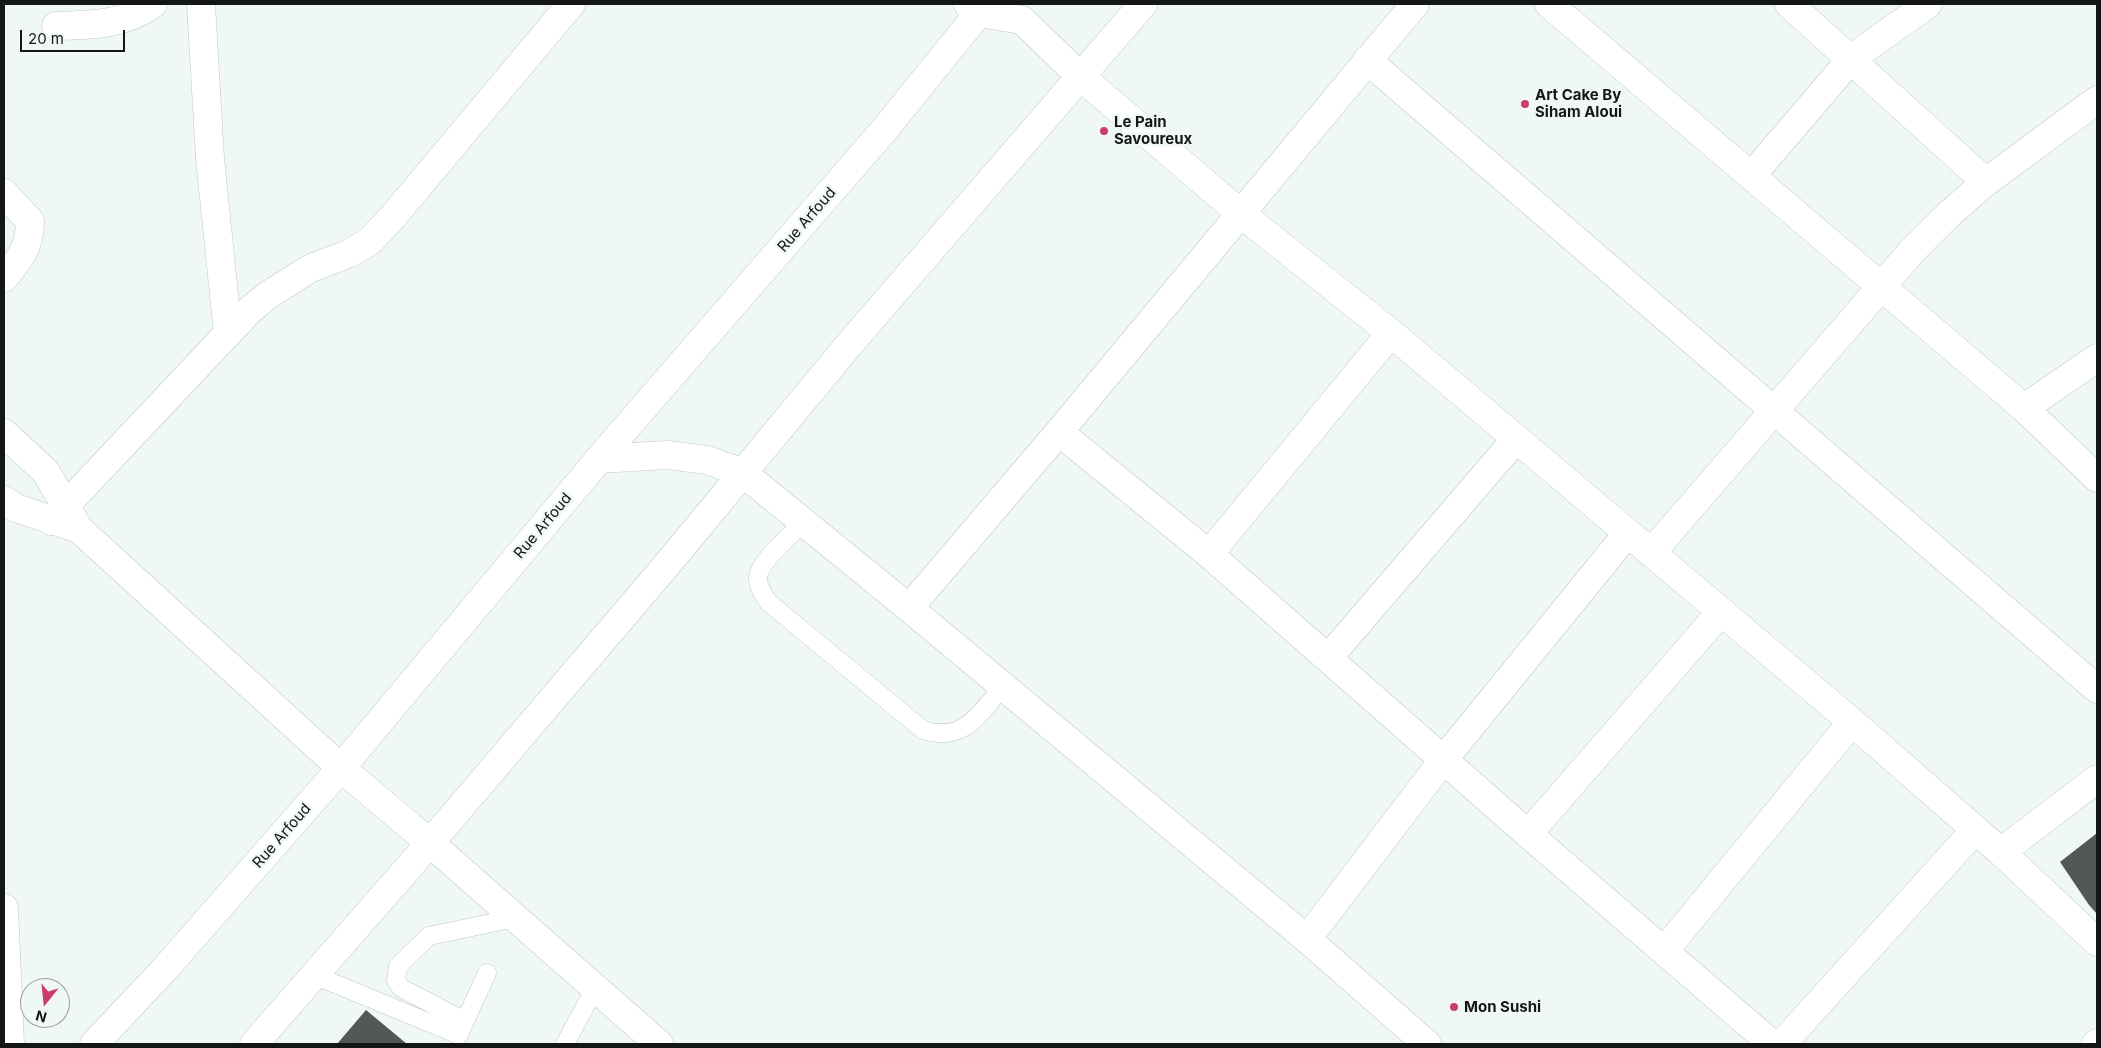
<!DOCTYPE html>
<html>
<head>
<meta charset="utf-8">
<style>
	body { margin:0 }
	#map { position:relative; width:2101px; height:1048px; overflow:hidden; background:#f0f8f5; font-family:Inter,sans-serif }
	canvas { display:block }
	.frame { position:absolute; inset:0; border:5px solid #141716; pointer-events:none }
	.north { position:absolute; left:20px; top:978px; width:50px; height:50px; box-sizing:border-box; background:#f0f8f5; border:1px solid #989e9c; border-radius:50%; rotate:196deg; font-size:14px; font-weight:700; line-height:20px; text-align:center; color:#141716 }
	.north::after { content:''; display:block; margin:auto; width:18px; height:22px; background:#cb3e6b; clip-path:polygon(50% 0,100% 100%,50% 72%,0 100%) }
	.scale { position:absolute; left:20px; top:30px; width:105px; height:22px; box-sizing:border-box; border:2px solid #141716; border-top:0; padding-left:6px; font-size:15px; line-height:18px; white-space:nowrap; color:#141716; -webkit-text-stroke:4px #f0f8f5; paint-order:stroke }
</style>
</head>
<body>
<div id="map">
<canvas width="2101" height="1048"></canvas>
<div class="frame"></div>
<div class="north">N</div>
<div class="scale">20 m</div>
</div>
<script>
const context = document.querySelector('canvas').getContext('2d');
context.lineJoin = 'round';
function fillPath(path, color) { context.fillStyle = color; context.fill(path, 'evenodd'); }
function strokePath(path, color, width, dash) { context.strokeStyle = color; context.lineWidth = width; context.lineCap = dash ? 'butt' : 'round'; context.setLineDash(dash || []); context.stroke(path); }
function label(font, color, halo, rows, align = 'center') {
  context.font = font + ' Inter,sans-serif'; context.lineWidth = 5; context.setLineDash([]); context.textBaseline = 'middle'; context.strokeStyle = halo; context.fillStyle = color; for (const [text, x, y, turn = 0] of rows) {
    context.save(); context.translate(x, y); context.rotate((+turn || 0) * Math.PI / 180); context.textAlign = isNaN(turn) ? turn : align; if (halo) context.strokeText(text, 0, 0); context.fillText(text, 0, 0); context.restore();
  }
}
fillPath(new Path2D(`
	M2097,833V914L2089,905L2060,862Z
	M366,1010L407,1044H337Z`), '#515855');
const lane = new Path2D(`
	M803,522C792,535 760,560 758,577C757,586 764,595 768,602L923,730C965,743 978,714 1003,687
	M314,975L459,1035
	M465,1021L401,988L396,980L398,966L429,936L515,918
	M461,1030L487,973
	M565,1044L595,988`);
const street = new Path2D(`
	M201,4L210,158L228,334
	M968,4L978,13L1022,20L1081,77L1240,213L1391,333L1852,722L2001,852L2097,942
	M1549,4L2024,408L2097,478
	M1789,4L1986,182
	M56,26C91,25 124,25 153,4
	M1367,60L2097,689
	M1752,175L1852,58L1928,4
	M4,193L30,221C30,248 20,258 4,278
	M2024,408L2097,358
	M1059,432L1209,554L1528,834L1772,1044
	M599,459L667,455L707,460L743,473L909,608L1307,939L1427,1044
	M51,521L250,310L268,295L311,268L348,254L369,242L390,220L571,4
	M1651,553L1913,250L1948,215L1986,182L2097,100
	M1209,554L1391,333
	M909,608L1059,432L1415,4
	M1329,657L1516,439
	M1528,834L1721,612
	M430,843L659,1044
	M2001,852L2097,779
	M4,908L10,1044
	M1307,939L1444,759L1627,534
	M1665,950L1852,722
	M1782,1044L1975,830
	M2096,1044L2097,1043`);
const secondary = new Path2D(`
	M4,433L46,472L79,529L341,768L430,843
	M4,500L16,508L79,529
	M94,1044L164,970L341,768L599,459L885,129L986,4
	M254,1044L430,843L670,561L847,347L1143,4`);
strokePath(lane, '#c0c8c5', 19);
strokePath(street, '#c0c8c5', 29);
strokePath(secondary, '#c0c8c5', 29);
strokePath(lane, '#fff', 18);
strokePath(street, '#fff', 28);
strokePath(secondary, '#fff', 28);
for (const [x, y, r, color] of [
	[1525,104,5,"#cb3e6b"],
	[1104,131,5,"#cb3e6b"],
	[1454,1007,5,"#cb3e6b"]
]) { const dot = new Path2D(); dot.arc(x, y, r, 0, 2 * Math.PI); context.fillStyle = color; context.fill(dot); strokePath(dot, '#f0f8f5', 2); }
label('bold 15px', '#141716', '#f0f8f5', [
	["Art Cake By",1535,95],
	["Siham Aloui",1535,112],
	["Le Pain",1114,122],
	["Savoureux",1114,139],
	["Mon Sushi",1464,1007]
], 'left');
label('15px', '#141716', '#f0f8f5', [
	["Rue Arfoud",807,220,-49],
	["Rue Arfoud",543,526,-50],
	["Rue Arfoud",282,836,-49]
]);
</script>
</body>
</html>
